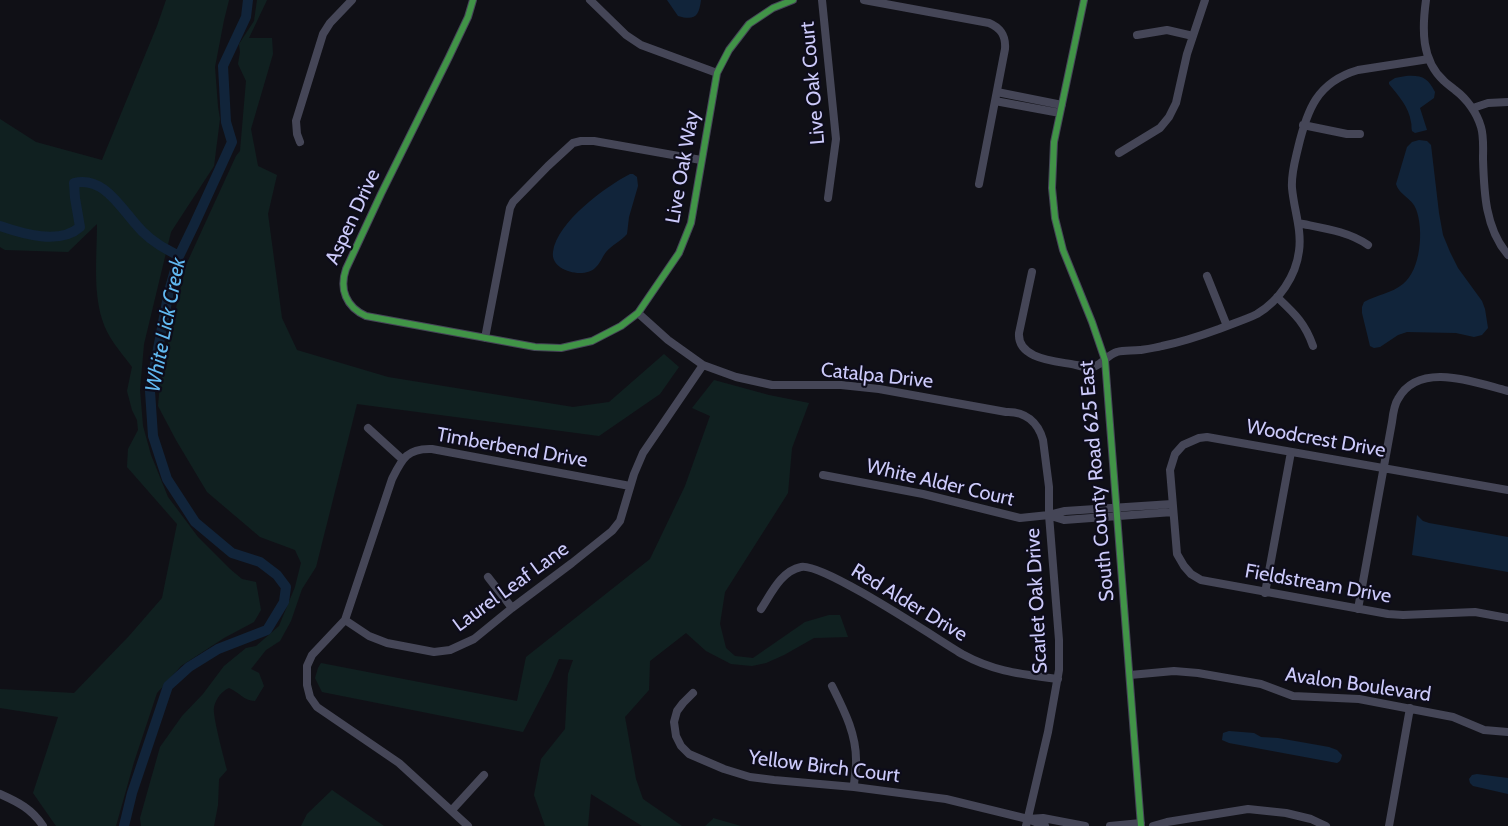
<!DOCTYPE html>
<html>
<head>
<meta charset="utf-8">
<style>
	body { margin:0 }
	canvas { display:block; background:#101016 }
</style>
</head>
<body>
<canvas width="1508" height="826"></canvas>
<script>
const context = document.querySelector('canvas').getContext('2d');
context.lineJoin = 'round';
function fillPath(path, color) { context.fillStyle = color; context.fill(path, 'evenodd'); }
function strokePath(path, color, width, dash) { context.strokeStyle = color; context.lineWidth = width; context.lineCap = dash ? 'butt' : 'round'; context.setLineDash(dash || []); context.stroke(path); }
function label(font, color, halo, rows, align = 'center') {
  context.font = font + ' Cabin,sans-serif'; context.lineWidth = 4.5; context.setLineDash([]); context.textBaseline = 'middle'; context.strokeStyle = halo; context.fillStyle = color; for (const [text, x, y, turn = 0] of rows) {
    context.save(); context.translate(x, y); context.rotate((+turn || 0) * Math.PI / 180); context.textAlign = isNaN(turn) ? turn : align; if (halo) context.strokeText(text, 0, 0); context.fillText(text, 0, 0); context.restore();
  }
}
fillPath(new Path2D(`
	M166,0H229L224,20L215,67L218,107L220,119L214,166L171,232L144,344L140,390L143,426L151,455L168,497L198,537L230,569L242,579L256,582L261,610L254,622L224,638L181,666L157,693L134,762L116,826H56L33,793L58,717L0,708V689L74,693L129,636L162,598L177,524L127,467L128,449L138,430L137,420L132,410L127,391L132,367C121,352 107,337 102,319C93,289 97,255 97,224L68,252L5,250L0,247V119L36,142L102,160L157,26Z
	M257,0H267L249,38H272L273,54L251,129L258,166L277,175L268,214L282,318L297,350L388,377L573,407L609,402L664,354L679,367L660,394L599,436L357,404L316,567L302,589L291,621L280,641L266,650L251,669L259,673L264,686L255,701C244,701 239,692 229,688C222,691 216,698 214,707C212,715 224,758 227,770L219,779L218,805L214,826H141L140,818L160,747L182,716L203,694L224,666L246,648L256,646L279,626L295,587L301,563L295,550L260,537L207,492L176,440L158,406L161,373L186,265L236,156L240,151L246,81L238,64L240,52L239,44L254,21Z
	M714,380L769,395L809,403L792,448L788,493L725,592L720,624L726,648L735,656L753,658L805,622L829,615H840L848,637L814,638L784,655L766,663L752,666L731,664L706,651L686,633L650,661L649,690L625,717L636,779L643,799L682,826H642L591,794L588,826H545L534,795L541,759L565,729L568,674L573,660L559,659L551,678L523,732L322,692L315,678L318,668L321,663L517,701L526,657L650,559L685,486L710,416L692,408Z
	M332,790L384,826H301L307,814Z
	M713,819V818L741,826H705Z`), '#102020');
fillPath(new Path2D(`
	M667,0H701C699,16 695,21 678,16Z
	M1406,76C1422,75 1428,78 1435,92L1434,98L1420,108L1427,130L1415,133L1412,131C1411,128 1412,125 1411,122C1409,107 1398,95 1389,84V82L1395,78Z
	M1419,140L1427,141L1431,145L1439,213L1443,235L1450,252L1458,268L1482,301L1485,309L1488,328L1482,335L1474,337L1456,333L1407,332L1398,335L1380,347L1374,348L1370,346L1362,313V307L1364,302C1377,295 1392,293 1403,284C1421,270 1424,229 1416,209C1412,198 1399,195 1396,184L1407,147L1412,142Z
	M630,174H633L637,177L638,186L629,217L627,234C621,241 612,245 606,252C602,257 600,264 595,268C584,279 550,271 553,252C557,222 605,187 630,174Z
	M1417,515L1423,521L1429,523L1508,537V572L1412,555Z
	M1229,731L1254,733L1261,737L1278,738L1329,747L1337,750L1342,755C1341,759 1341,761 1337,763L1229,743L1222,740L1223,733Z
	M1477,774L1508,778V794L1473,786L1470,783L1469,779L1472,775Z`), '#11243a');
strokePath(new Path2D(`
	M0,226C23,234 60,245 80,227L75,198L74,183C106,175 123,213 143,232C154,243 166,249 179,256
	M124,826L132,793L168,686L189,667L218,649L267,630L284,602L286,587L277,575L260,562L232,553L195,522L167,479L153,436L150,391L169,291L179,256L194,225L232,142L226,122L223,66L246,17L248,0`), '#11243a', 10);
strokePath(new Path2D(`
	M473,0L468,17L449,57L381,194L346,269C339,289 346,307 366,316L535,347L561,348L592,341L621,326L638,313L679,253L691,223L717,73L729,50L749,24L773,8L793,0
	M590,0L626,35L641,45L717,73
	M822,0L836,139L828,198
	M864,0L989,23C1001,28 1006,36 1005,49L979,184
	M1084,0L1054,142L1052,188L1055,218L1063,250L1092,322L1105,360L1141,826
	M1426,0C1422,29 1421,60 1444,81C1448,85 1452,87 1455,90C1467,99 1477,113 1481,127C1484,137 1483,148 1483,159C1484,192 1485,228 1508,255
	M1137,35L1167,30L1193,36
	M997,92L1062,105
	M995,101L1060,113
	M1473,108L1488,103L1508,102
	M1303,125L1347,134H1360
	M300,142L297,134L296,121L323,34L330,23L352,0
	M1119,153L1160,128L1169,117L1176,103L1187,54L1205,0
	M1298,223C1322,228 1348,231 1368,245
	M1032,272L1019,333C1017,360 1058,361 1076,365C1080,366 1086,368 1090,368C1100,367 1108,354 1117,352C1124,350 1132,351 1140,350C1147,349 1155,348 1162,346C1182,342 1200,336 1219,329C1231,324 1245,320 1257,314C1279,301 1296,276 1299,251C1302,230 1294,210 1292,188C1291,174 1295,161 1298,148C1307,110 1317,82 1358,70L1429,59
	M1207,276L1227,326
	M1277,297C1295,314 1305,323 1313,346
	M638,313L668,340L703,365L736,377L772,385H841L879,389L1006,412C1025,411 1038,422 1043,440L1049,487V515L1059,640V670L1048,732L1026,826
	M485,338L510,208L513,202L548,166L573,143L581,141H594L701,160
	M368,428L402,459
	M823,475L923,494L1020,518L1049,515L1065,511L1172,504
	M1508,490L1207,437L1199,438L1183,445L1175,454L1170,470L1177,554L1184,566L1191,574L1201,580L1388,614L1403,615L1475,612L1508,618
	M1051,516L1064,520L1173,512
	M488,577L512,608
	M1265,593L1291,452
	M761,609C771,594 781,571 801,567C822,562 937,639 962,654C995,672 1021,674 1058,679
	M1358,609L1392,422C1393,414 1394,405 1398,399C1419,360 1476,383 1508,391
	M345,620L369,636L387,643L434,652L450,650L474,639L512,608L572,563L612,531L620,521L634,474L643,453L703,365
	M1130,675L1174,671L1198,673L1261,684L1293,696L1359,699L1453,717L1484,730L1508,732
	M832,686C844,710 857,735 856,763C856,771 854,779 854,787
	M693,693L683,703L677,711L674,722L676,736L681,746L689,754L724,769L750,777L774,780L854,787L946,799L1028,819L1045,826
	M0,794C18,802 32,809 43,826
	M452,810L484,775
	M1028,819L1043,818L1085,826
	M468,826L399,763L317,707L310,697L307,685V666L312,655L345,620L392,479C402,459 407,448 432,449L630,486
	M1110,826L1141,823
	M1153,826L1167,822L1248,809L1286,813L1311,819L1326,826
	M1389,826L1410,708`), '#454657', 8);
strokePath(new Path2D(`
	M473,0L468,17L449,57L381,194L346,269C339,289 346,307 366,316L535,347L561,348L592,341L621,326L638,313L679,253L691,223L717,73L729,50L749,24L773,8L793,0
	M1084,0L1054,142L1052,188L1055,218L1063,250L1092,322L1105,360L1141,826`), '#419447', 6);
label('20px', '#cccafa', '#0d0c1a', [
	["Live Oak Court",813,83,-95],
	["Live Oak Way",683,167,-80],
	["Aspen Drive",353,217,-65],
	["Catalpa Drive",877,376,6],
	["Woodcrest Drive",1316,439,10],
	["Timberbend Drive",512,448,10],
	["South County Road 625 East",1097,481,-95],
	["White Alder Court",940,483,13],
	["Fieldstream Drive",1318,584,10],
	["Laurel Leaf Lane",511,587,-36],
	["Scarlet Oak Drive",1037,601,-93],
	["Red Alder Drive",909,603,31],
	["Avalon Boulevard",1358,685,8],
	["Yellow Birch Court",824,767,7]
]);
label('italic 21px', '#61b9f1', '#0d0c1a', [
	["White Lick Creek",166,325,-79]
]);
</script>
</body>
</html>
